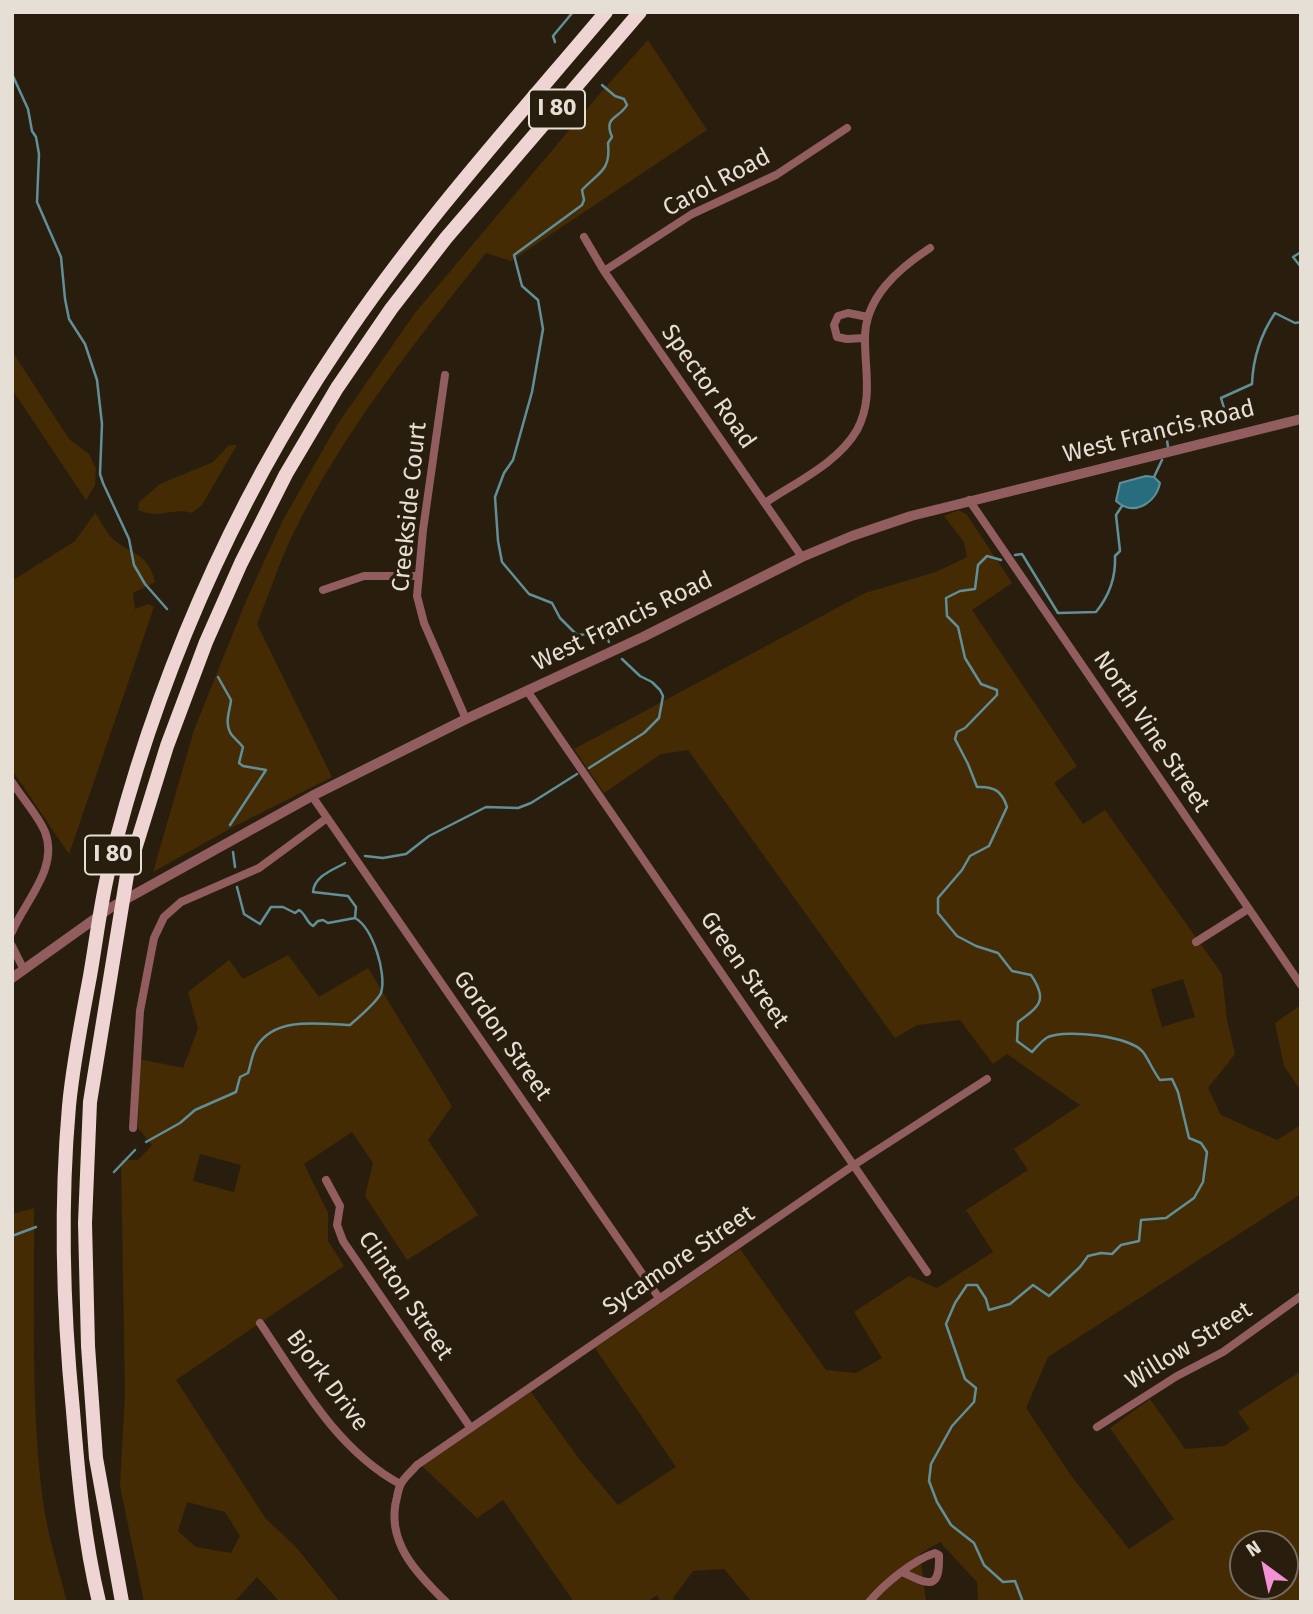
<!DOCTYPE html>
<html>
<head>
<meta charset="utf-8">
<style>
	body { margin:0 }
	#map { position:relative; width:1313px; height:1614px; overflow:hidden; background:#291e0e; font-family:"Fira Sans",sans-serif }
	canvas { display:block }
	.frame { position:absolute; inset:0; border:14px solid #e6dfd5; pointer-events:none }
	.north { position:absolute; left:1229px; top:1530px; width:70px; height:70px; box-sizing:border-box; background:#291e0e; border:2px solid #756b5e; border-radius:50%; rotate:327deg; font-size:19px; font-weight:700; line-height:28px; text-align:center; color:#e6dfd5 }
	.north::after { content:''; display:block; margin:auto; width:24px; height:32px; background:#f391d5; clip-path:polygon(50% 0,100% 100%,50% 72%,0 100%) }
</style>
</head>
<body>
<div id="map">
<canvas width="1313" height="1614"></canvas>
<div class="frame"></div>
<div class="north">N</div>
</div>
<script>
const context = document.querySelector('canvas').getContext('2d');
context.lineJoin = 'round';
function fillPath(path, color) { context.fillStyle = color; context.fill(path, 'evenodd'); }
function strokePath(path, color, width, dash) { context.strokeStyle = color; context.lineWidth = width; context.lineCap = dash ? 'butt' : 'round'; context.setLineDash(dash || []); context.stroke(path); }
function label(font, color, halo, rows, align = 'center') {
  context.font = font + ' "Fira Sans",sans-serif'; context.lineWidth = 7; context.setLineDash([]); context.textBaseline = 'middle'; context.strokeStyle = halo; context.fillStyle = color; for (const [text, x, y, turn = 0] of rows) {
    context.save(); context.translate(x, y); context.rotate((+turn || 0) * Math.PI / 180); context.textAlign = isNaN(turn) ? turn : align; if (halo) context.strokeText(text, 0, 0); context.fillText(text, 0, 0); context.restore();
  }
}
fillPath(new Path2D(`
	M648,40L707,130L511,261L486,253C415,342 343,432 293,534C279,563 269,594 257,624L332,777L233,827L153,872L194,730L246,601L283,520L337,425L415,313L603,90Z
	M12,351L69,439L89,454L96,469L95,485L86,500L12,389Z
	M229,445H237L202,505L192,513C172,507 161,520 138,510L139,502L160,484L213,462Z
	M959,510L967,515L1012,583L972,610L1077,766L1054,783L1083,824L1105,810L1222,974L1227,1020L1235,1054L1208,1088L1221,1115L1277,1140L1301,1125V1194L1048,1357L1026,1408L1072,1477L1129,1549L1174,1519L1110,1428L1150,1399L1185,1449L1224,1446L1250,1429L1238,1412L1301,1371V1602H978L977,1582L940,1542L920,1554L926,1602H752L724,1569L693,1571L673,1598L675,1602H661L657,1595L647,1602H574L503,1500L477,1518L422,1466L531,1392L579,1459L618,1505L676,1467L595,1348L740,1249L826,1370L856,1373L882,1358L854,1312L909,1276L937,1288L993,1252L966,1210L1028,1170L1014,1149L1080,1105L1007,1054L993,1064L960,1020L917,1025L895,1038L688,750L661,754L604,793L574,749L865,593L936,572L967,557L964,542L944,516ZM1183,979L1195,1017L1162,1027L1151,989ZM1243,1544H1285V1586H1243Z
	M95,513C101,521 106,533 114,540C134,556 148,553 155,582L133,593L135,609L148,604L154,607L69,854L12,770V583L15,579L75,541Z
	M288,955L319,997L368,968L452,1106L428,1140L478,1215L407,1260L365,1196L373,1163L352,1132L304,1164L328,1213V1241L344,1266L176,1380L266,1519L296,1547L340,1602H280L257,1577L234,1602H144L120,1486L125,1394L121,1160H138L152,1145L138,1128L140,1059L183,1068L198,1029L188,992L229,960L243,979ZM200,1154L241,1165L234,1192L193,1181ZM187,1502L225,1512L240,1536L231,1553L196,1547L178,1531Z
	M1301,1005V1091L1284,1066L1275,1023Z
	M34,1208C35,1305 30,1412 44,1508C49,1539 59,1571 67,1602H12V1214Z`), '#442b03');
const water = new Path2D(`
	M1146,476L1154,477L1160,483C1156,503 1134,517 1116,501L1120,483Z`);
fillPath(water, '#286d7e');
strokePath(water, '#618f98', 2);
strokePath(new Path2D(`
	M555,42L553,36L573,12
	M12,74L28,109L32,131L36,137L39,154L37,202L61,257L65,299L69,319L85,344L97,380L102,424L100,474L103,483L129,539L134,565L145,584L167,609
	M602,85L615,96L624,99L627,105C619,119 603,116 612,137L608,143C611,171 599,172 582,190L584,200L582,205L514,255L522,286L538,300L543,329L532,392L513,460L504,473L495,497L498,541L502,562L529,594L552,603L560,618L577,635L604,633L609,642
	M1301,252L1293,257L1301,267
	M1168,447L1166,434L1179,415L1189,428C1201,428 1219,418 1224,408L1221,398L1252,384C1253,358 1261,334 1275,313L1295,323L1301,322
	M1154,477L1162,460
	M1015,555L1022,554L1058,613L1096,612C1109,596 1116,577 1115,556L1120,551L1116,515L1122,506
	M1001,560L987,556L978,565L975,589L960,591L946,598L947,616L958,627L965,658L981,684L997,690V695L965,728L957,732L955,739L968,764L977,787C994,786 1002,791 1007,807L989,846L970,856L962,870L938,898V913L957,936L976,946L998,953L1012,971L1031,975C1048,1000 1040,1006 1018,1022L1017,1041L1032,1052C1037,1047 1042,1040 1048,1037C1067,1029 1130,1036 1143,1052C1149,1060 1153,1071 1160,1080L1172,1079L1178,1092L1189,1138L1201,1143L1207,1152L1203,1182L1194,1198L1166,1218L1141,1220L1139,1241L1121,1245L1112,1254L1101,1253L1088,1256L1080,1267L1049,1296L1033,1285L1010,1304L989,1310L986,1299L977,1285H967L955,1303L946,1324L965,1379L976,1388L974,1402L952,1426L931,1464L929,1481L937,1502L951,1525L974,1543L984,1565L1003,1582L1015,1581L1023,1602
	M218,677L231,700C230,711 224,722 231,734C234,738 239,742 243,747L239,763L243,766L266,770L230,825
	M589,768L644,733L659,718L663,696L660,690L652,682L640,676L622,659
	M233,852L235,867
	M365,856L383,858L406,854L429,836L486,807L518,808L531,803L577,774
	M345,863C333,870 314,876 313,892L348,896L356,907L355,918
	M237,887L244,914L260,924L271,907H283L295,913L299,910C306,914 306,922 313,926L318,921L323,920L328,923L355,918
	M146,1142L180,1123L195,1110L236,1092L240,1077L248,1073C251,1064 252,1053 257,1046C276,1016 320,1024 350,1025C358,1018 377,1002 381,993C387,974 373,928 355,918
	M114,1172L135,1150
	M12,1236L36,1227`), '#618f98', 2.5);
strokePath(new Path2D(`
	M584,237L604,271L802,557
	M604,271L692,214L776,175L847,128
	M864,338L847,339L837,337L834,325L838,316L848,313L868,317
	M445,375L423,530L417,596L424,623L466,719
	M969,500L1301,985
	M765,503C796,482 838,463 857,430C873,400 865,372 865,340C864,298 898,269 930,248
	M323,590L364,576H417
	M528,692L927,1272
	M12,782C22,798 38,815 45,832C59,868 25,901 12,932
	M312,796L659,1298
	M1196,942L1248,909
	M12,946L24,970
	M133,1128L140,1011L154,938L164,917L181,902L259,868L327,818
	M326,1180L340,1206L337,1225L343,1241L470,1427
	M260,1323C300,1382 336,1449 400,1484
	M1097,1427L1177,1376L1223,1352L1301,1296
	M446,1602C416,1573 385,1541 397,1497C398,1492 399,1486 402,1482C406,1476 412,1471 417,1465L854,1165L987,1079
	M869,1602C884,1584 913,1560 935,1553L939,1555C940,1591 929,1585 902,1572`), '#915d5e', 8);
strokePath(new Path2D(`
	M12,978L110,908L312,796L466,719L643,637L802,557L852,536L911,516L1301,419`), '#915d5e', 10);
strokePath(new Path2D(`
	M99,1602C84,1540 78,1474 73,1411C63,1310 60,1207 69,1106C73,1063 82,1019 90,976C96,942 100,907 108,873C153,686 231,506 338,347C417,228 514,121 606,12
	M122,1602L96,1458L88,1346L85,1223L90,1102L127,875L167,746L206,642L241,563L286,474L337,388L391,309L446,238L640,12`), '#efd4d4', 14);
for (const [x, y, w] of [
	[557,109,56],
	[113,855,56]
]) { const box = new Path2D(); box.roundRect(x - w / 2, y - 19.5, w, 39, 5); context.fillStyle = '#291e0e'; context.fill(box); strokePath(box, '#e6dfd5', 2); }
label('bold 23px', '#e6dfd5', null, [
	["I 80",557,109],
	["I 80",113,855]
]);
label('24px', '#e6dfd5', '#291e0e', [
	["Carol Road",717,183,-28],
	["Spector Road",708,387,55],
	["West Francis Road",1159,432,-14],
	["Creekside Court",410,507,-84],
	["West Francis Road",623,622,-26],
	["North Vine Street",1151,732,56],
	["Green Street",744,970,55],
	["Gordon Street",502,1036,55],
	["Sycamore Street",679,1261,-34],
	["Clinton Street",405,1296,56],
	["Willow Street",1189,1346,-32],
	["Bjork Drive",327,1381,53]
]);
</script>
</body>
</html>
